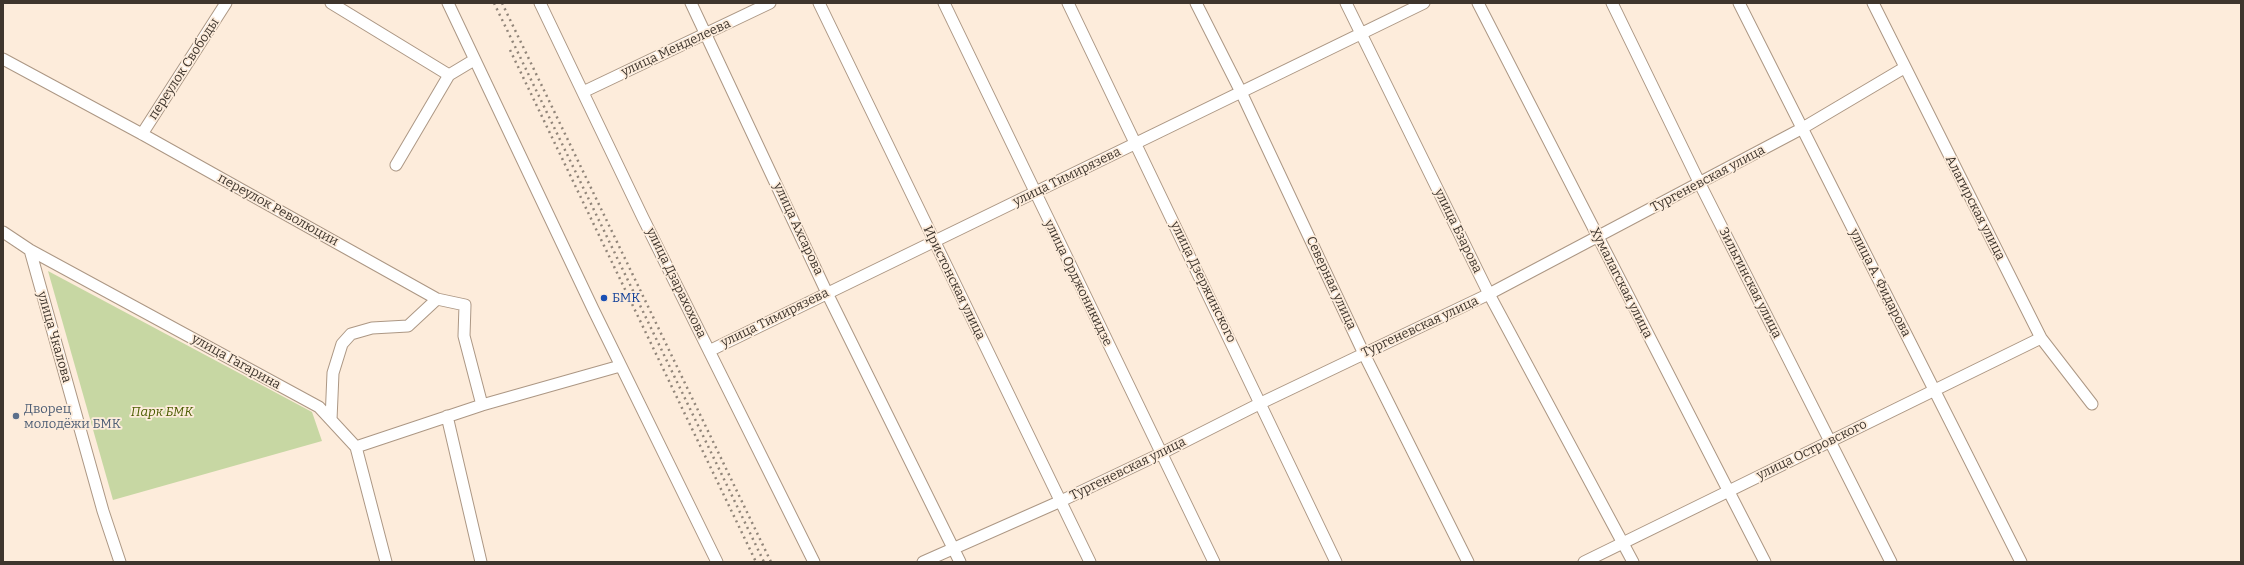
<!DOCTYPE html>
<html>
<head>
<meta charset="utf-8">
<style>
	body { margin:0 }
	#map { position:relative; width:2244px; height:565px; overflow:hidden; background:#fdecdb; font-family:Bitter,serif }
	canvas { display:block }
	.frame { position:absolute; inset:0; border:4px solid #3e352d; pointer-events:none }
</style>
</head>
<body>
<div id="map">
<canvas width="2244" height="565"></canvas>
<div class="frame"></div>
</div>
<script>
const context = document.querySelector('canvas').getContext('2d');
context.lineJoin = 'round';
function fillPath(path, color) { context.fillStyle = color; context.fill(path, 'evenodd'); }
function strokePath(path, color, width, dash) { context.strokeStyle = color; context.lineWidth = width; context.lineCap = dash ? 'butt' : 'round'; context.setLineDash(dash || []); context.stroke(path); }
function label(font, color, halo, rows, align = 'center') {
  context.font = font + ' Bitter,serif'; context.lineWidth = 3.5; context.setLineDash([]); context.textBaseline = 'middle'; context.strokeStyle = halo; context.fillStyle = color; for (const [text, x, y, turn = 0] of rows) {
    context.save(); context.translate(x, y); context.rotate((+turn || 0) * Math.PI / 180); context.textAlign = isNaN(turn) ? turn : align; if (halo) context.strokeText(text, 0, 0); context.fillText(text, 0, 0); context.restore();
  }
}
fillPath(new Path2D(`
	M48,271L312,412L322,441L113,500Z`), '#c7d7a3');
const minor = new Path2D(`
	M331,3L449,75L474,60
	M448,3L593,309L717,562
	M540,3L643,218L814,562
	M691,3L827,293L960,562
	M819,3L1090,562
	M944,3L1214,562
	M1068,3L1336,562
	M1196,3L1241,92L1364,354L1468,562
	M1346,3L1489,294L1633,562
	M1478,3L1765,562
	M1612,3L1700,184L1891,562
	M1739,3L2021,562
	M1873,3L2041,338L2092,404
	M3,59L142,134L437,299L465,305L464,336L482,405
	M583,92L770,3
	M142,134L226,3
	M396,165L449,75
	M3,232L30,250L319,407L356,447L386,562
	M30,250L103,511L120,562
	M709,351L1424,3
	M447,416L481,562
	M331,420L333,373L342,344L351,334L372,328L408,326L437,299
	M356,447L482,405L620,366
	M923,562L1061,501L1162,453L1261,403L1489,294L1801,129L1904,68
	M1584,562L2041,338`);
strokePath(minor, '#ac9784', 13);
strokePath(minor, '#fff', 11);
strokePath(new Path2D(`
	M494,3L764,562
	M502,3L771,562
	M510,50L756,562`), '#92867a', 2.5, [2, 4]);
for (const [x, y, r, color] of [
	[604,298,4,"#1a4fb4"],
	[16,416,4,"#5c6f8a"]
]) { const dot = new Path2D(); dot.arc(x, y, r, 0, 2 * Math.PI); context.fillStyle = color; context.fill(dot); strokePath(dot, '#fdecdb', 1.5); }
label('13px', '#3e352d', '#fdecdb', [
	["улица Менделеева",676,48,-25],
	["переулок Свободы",184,69,-57],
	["улица Тимирязева",1067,177,-26],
	["Тургеневская улица",1708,179,-28],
	["Алагирская улица",1975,208,63],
	["переулок Революции",278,210,29],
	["улица Ахсарова",798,229,65],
	["улица Бзарова",1458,231,64],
	["улица Дзержинского",1203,282,64],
	["улица Дзарахохова",676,283,64],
	["Иристонская улица",954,283,64],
	["улица Орджоникидзе",1078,283,64],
	["Северная улица",1331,283,65],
	["Хумалагская улица",1621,283,63],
	["Зильгинская улица",1750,283,63],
	["улица А. Фидарова",1880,283,63],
	["улица Тимирязева",775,318,-26],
	["Тургеневская улица",1420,327,-25],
	["улица Чкалова",54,337,74],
	["улица Гагарина",236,362,29],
	["улица Островского",1812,450,-26],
	["Тургеневская улица",1128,469,-26]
]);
label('13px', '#164399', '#fdecdb', [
	["БМК",612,298]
], 'left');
label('13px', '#4e5e75', '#fdecdb', [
	["Дворец",24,409],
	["молодёжи БМК",24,424]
], 'left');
label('italic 13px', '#4b5c01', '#fdecdb', [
	["Парк БМК",162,412]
]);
</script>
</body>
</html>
